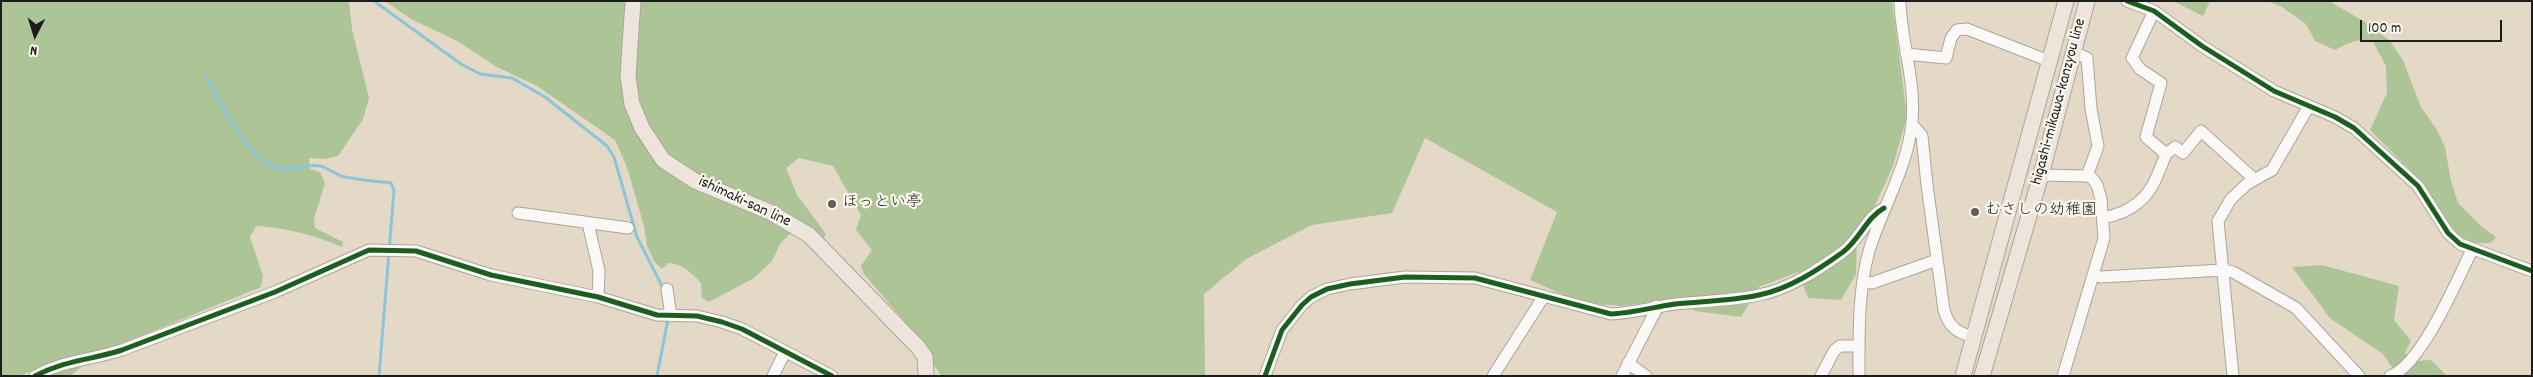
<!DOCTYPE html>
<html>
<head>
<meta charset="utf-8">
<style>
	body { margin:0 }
	#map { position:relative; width:2533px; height:377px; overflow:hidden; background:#e4d9c7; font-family:Dekko,sans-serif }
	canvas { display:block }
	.frame { position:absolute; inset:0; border:2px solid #1c1c1c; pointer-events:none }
	.north { position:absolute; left:10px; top:10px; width:50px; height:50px; -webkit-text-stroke:4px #fbf7ec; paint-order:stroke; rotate:185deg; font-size:14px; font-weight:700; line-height:20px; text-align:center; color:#1c1c1c }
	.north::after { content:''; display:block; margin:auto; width:18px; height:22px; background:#1c1c1c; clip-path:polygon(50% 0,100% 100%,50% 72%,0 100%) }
	.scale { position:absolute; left:2360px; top:20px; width:142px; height:22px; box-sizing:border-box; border:2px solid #1c1c1c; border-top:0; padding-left:6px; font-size:15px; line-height:18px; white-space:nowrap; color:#1c1c1c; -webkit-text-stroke:4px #fbf7ec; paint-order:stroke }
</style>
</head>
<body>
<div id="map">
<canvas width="2533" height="377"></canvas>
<div class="frame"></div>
<div class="north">N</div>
<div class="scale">100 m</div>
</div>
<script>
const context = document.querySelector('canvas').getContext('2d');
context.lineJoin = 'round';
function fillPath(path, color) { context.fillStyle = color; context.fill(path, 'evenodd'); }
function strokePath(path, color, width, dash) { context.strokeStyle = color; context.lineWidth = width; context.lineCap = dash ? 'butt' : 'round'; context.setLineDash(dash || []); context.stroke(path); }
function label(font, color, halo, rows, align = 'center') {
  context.font = font + ' Dekko,"Klee One",sans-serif'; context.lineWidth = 4.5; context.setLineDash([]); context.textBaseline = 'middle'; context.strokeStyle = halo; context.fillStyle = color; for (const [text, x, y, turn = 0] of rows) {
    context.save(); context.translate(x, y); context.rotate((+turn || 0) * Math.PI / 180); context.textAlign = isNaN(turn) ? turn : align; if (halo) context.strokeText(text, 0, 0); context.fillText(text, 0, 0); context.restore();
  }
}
fillPath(new Path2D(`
	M1,1H349L352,29L369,98L363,119L338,156L325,159L309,158L310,169L320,172L325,183L314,219L315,228L343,242L342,247C317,236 284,227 256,226L250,237L263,276L261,287L99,353L70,376H41L33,370L20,376H1Z
	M385,1H1892L1907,116L1893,166L1873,210L1857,231L1856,274L1841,300L1808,298L1798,272L1759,287L1741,317L1695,311L1682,298L1622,306L1582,303L1530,280L1557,212L1425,138L1392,213L1312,225L1246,259L1204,294L1205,376H942L930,360L917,336L864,274L861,266L872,250L856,230L861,215L833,166L799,158L786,168L797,195L826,234L822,240L800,223L780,244L772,261L754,278L709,302L702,298L701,283C692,273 681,263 668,263L662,269L654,261L647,246L644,226L627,167L615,140L537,86L497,67L457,41L411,19Z
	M2173,1H2210L2203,16Z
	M2268,1H2329L2365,22L2389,40L2403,60L2421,107L2437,130L2445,147L2451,181L2458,203L2482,227L2496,237L2491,243H2474L2458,235L2414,174L2370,130L2387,93L2386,66L2373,42C2358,37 2348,43 2335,50L2315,41L2306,24L2282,7Z
	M2322,265L2399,286L2394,320L2411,341L2405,353L2414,361L2431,360L2447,376H2398L2383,354L2330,318L2292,267Z`), '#acc496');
strokePath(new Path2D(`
	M374,1L461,64L480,74L512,78L545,97L607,146L614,157L637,237L663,288
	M206,77C220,101 248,160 275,167C291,172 304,163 320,166C328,168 334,173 341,176C357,180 375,181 391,183L394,190L379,376
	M657,376L668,319`), '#8bc5da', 3);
const minor = new Path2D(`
	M2127,1L2154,11L2202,46L2274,91L2335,117L2354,128L2418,186L2448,233L2460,244L2532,271
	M1906,54L1946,58L1951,38L1957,30L1967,29L2049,61
	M1912,124L1922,136L1927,185L1944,310C1949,327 1956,332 1973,337
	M2166,154L2175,147L2183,153L2201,131L2253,178
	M2041,175L2087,176
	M518,213L628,228
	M2104,217C2111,217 2116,214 2123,212C2151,199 2155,181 2166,154L2146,137L2161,83L2140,69L2132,58L2154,11
	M588,223L599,271L598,297
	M2094,275L2101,277L2223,270L2233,272L2296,308L2359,376
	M1863,282L1872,283L1937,260
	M667,289L671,316
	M1628,363L1646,376
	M35,376C65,360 91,360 122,350L275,292L369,250L416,251L491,275L598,297L657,315L697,316L722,322L742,329L832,376
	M773,376L785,352
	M1265,376L1282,330L1302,305L1311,297L1327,289L1350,284L1405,277L1475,278L1611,314C1633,313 1654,307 1675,304C1703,301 1731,301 1759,295C1789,289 1818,270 1843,252C1860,239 1866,218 1884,208
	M1493,376L1544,296
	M1622,376L1656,310V306
	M1821,376L1834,351L1840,346H1859
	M1859,376C1859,334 1858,291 1869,251C1882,208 1908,167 1912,122C1916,81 1901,42 1900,1
	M2063,376L2104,238L2101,199L2097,185L2092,178L2087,176L2098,146L2091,109L2087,58L2073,52
	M2233,376L2218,221L2231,199L2247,184L2272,170L2309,106
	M2390,376C2421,366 2457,280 2472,250`);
const major = new Path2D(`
	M633,1L628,76L632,104L642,128L663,160L695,181L770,212L809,235L918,347L925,357L926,376
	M1963,376L2066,1
	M1982,376L2041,175L2087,1`);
strokePath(minor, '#aca599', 13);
strokePath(major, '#aca599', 17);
strokePath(minor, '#fbf9f7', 11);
strokePath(major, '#ede4dc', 15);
strokePath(new Path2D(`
	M2127,1L2154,11L2202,46L2274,91L2335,117L2354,128L2418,186L2448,233L2460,244L2532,271
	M35,376C65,360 91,360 122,350L275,292L369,250L416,251L491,275L598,297L657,315L697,316L722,322L742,329L832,376
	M1265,376L1282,330L1302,305L1311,297L1327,289L1350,284L1405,277L1475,278L1611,314C1633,313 1654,307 1675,304C1703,301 1731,301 1759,295C1789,289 1818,270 1843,252C1860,239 1866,218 1884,208`), '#1b5e20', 5);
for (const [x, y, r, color] of [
	[832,204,5,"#625e58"],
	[1975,212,5,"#625e58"]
]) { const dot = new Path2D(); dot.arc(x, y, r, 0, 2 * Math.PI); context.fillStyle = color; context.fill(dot); strokePath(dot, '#fbf7ec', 2); }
label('16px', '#1c1c1c', '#fbf7ec', [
	["higashi-mikawa-kanzyou line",2060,102,-75],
	["ishimaki-san line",744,203,25]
]);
label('16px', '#1c1c1c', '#fbf7ec', [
	["ほっとい亭",842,204],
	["むさしの幼稚園",1985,212]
], 'left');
</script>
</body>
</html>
